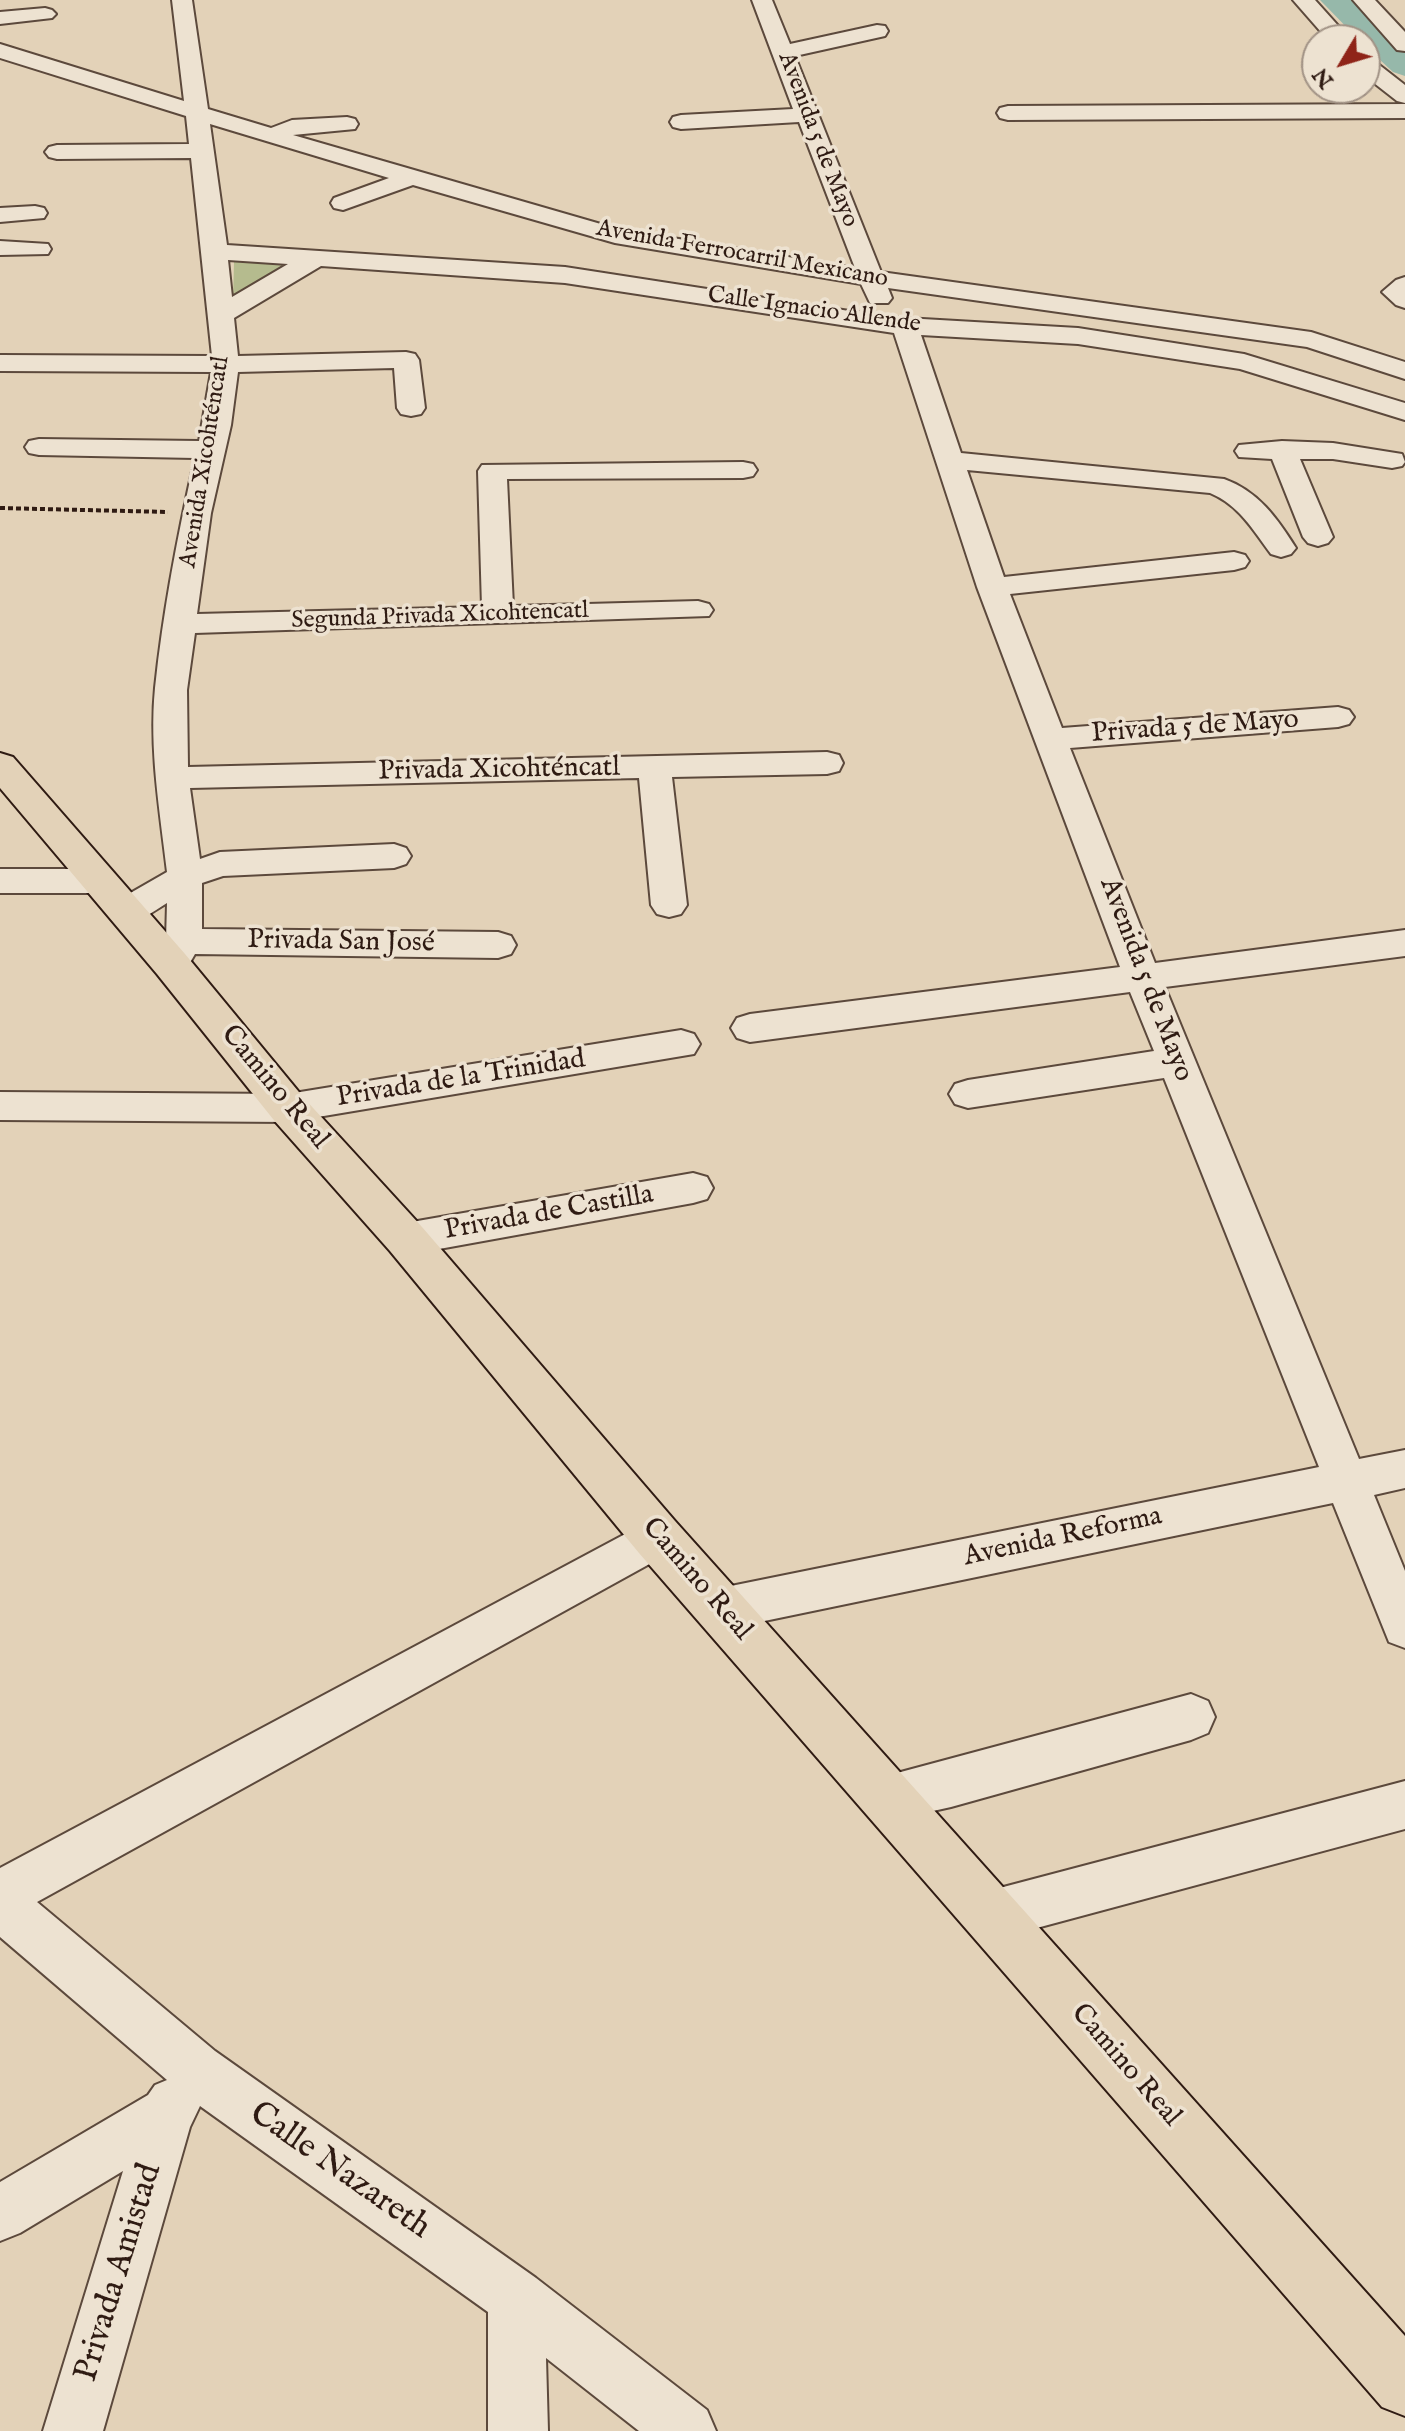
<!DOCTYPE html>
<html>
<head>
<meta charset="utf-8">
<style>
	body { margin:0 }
	#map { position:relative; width:1405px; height:2431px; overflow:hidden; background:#e3d2b8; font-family:"IM FELL English",serif }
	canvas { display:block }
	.north { position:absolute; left:1301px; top:24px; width:80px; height:80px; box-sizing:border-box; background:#ede2d1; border:2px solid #a19285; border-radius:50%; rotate:232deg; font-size:22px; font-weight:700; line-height:32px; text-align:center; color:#2f1b13 }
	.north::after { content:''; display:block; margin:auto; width:28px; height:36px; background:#8f2418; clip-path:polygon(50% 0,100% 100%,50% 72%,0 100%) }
</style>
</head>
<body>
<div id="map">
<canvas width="1405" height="2431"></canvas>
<div class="north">N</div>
</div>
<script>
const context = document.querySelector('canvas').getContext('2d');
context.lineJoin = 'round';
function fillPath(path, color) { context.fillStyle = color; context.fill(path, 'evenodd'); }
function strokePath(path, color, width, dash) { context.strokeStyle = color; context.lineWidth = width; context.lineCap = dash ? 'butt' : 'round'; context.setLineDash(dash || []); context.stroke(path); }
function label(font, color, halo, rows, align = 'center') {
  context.font = font + ' "IM FELL English",serif'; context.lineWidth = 7; context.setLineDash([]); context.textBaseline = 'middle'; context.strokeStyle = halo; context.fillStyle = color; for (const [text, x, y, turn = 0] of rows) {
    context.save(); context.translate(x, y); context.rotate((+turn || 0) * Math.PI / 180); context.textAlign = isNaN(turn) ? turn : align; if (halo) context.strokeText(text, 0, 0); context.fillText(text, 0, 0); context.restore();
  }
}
fillPath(new Path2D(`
	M234,262L298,264L233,301Z`), '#b5bb8e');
fillPath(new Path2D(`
	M1320,0H1356L1405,46V76L1393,72L1365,46V40H1359Z`), '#96b8aa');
const minor = new Path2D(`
	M172,0H192L208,109L271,128L292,120L347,117L355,119L358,124L355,129L293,135L618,229L855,268L799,122L681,129L673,127L670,122L673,117L681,115L793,109L752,0H772L790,44L877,25L885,26L888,31L885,36L795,56L881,272L1311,332L1405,362V379L1307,347L888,288L892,298L888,303H870L861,284L615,243L413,185L343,210L334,208L331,203L334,198L389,178L210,124L227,245L565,267L888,317L1078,328L1244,354L1405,403V420L1240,369L1078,344L921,335L961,453L1224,479C1258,491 1277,518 1296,548L1291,554L1281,557L1271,554C1253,530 1239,505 1210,493L967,470L1004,577L1234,552L1245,555L1249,561L1245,567L1234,570L1010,594L1062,728L1338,707L1349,710L1354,717L1349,724L1338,727L1070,748L1155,963L1405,930V956L1165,987L1359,1459L1405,1450V1488L1374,1495L1405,1571V1648L1389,1642L1333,1503L721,1630L705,1624L698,1609L705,1594L721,1588L1319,1467L1164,1078L968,1108L955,1104L949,1094L955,1084L968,1080L1154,1051L1130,992L750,1042L737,1038L731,1028L737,1018L750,1014L1120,967L977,587L894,333L565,283L321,266L234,318L238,356L406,352L415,354L419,360L425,408L421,414L411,416L401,414L397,408L394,368L238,372L231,425L211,513L197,614L482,607L478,471L482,465L743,462L753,464L757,470L753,476L743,478L507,479L513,606L698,601L709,604L713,610L709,616L195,633L187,690L188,767L827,752L839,755L843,763L839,771L827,774L672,777L687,905L681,914L669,917L657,914L651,905L639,778L190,788L200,859L220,852L394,844L406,848L411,856L406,864L394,868L223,876L202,883V929L498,932L511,936L516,945L511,954L498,958L195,954L184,973L171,977L158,973L153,964L166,941L167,903C149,914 134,927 113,921L107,912L113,903L167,872C160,812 149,749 155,688C163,611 178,533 195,458L39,455L29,453L25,447L29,441L39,439L199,441L211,372L0,371V355L212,356L191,158L57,159L49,157L45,152L49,147L57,145L189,144L186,116L0,58V44L184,101ZM228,260L288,264L232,297Z
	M1293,0H1315L1351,40H1328Z
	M1353,0H1375L1405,32V51L1397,50Z
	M45,8L52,10L56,14L52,18L0,24V12Z
	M1365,58L1373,60L1405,85V103L1397,101L1365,76Z
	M1405,104V118L1008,120L1000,118L997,113L1000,108L1008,106Z
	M35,206L44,208L47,213L44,218L0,222V208Z
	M0,241L48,244L51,249L48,254L0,255Z
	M1405,277V308L1396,305L1382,292L1396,280Z
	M1282,441L1333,443L1402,454L1405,462L1402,466L1392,468L1333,459H1300L1333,537L1328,543L1318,546L1308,543L1303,537L1272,459L1239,457L1235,451L1239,445Z
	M0,869H98L110,873L115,881L110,889L98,893H0Z
	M681,1030L694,1034L700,1044L694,1054L288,1122L0,1120V1092L288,1094Z
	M693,1173L707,1177L713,1188L707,1199L693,1203L406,1255L392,1250L386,1239L392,1228L406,1223Z
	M657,1517L673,1523L680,1537L673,1551L37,1902L215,2051L536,2278L707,2410L716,2431H639L546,2358L548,2431H488V2312L200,2106L190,2127L103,2431H43L123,2171L20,2233L0,2241V2182L148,2095L155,2085L167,2080L0,1937V1868Z
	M1191,1694L1208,1701L1215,1717L1208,1733L1191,1740L951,1807L888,1821L871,1814L863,1797L871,1780Z
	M1405,1781V1829L992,1940L974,1933L967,1915L974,1897L992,1890Z`);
const major = new Path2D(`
	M0,753L13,757L185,954L303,1097L422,1227L675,1521L1405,2336V2416L1382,2407L639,1553L390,1251L273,1119L157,974L0,788Z`);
strokePath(minor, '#5c493c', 4);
strokePath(major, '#2f1b13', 4);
strokePath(new Path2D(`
	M0,508L168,512`), '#2f1b13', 4, [5, 3]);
fillPath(minor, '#ede2d1');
fillPath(major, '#e3d2b8');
label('24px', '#2f1b13', '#ede2d1', [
	["Avenida 5 de Mayo",817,140,69],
	["Avenida Ferrocarril Mexicano",742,255,10],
	["Calle Ignacio Allende",814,311,8],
	["Avenida Xicohténcatl",206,462,-81],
	["Segunda Privada Xicohtencatl",440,617,-2]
]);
label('28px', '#2f1b13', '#ede2d1', [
	["Privada 5 de Mayo",1195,728,-4],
	["Privada Xicohténcatl",499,771,-1],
	["Privada San José",341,943,1],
	["Avenida 5 de Mayo",1145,980,69],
	["Privada de la Trinidad",461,1080,-9],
	["Camino Real",274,1088,50],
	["Privada de Castilla",549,1214,-10],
	["Avenida Reforma",1063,1538,-12],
	["Camino Real",696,1580,49],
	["Camino Real",1125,2066,49]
]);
label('34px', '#2f1b13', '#ede2d1', [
	["Calle Nazareth",339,2172,35],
	["Privada Amistad",120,2273,-73]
]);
</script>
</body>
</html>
